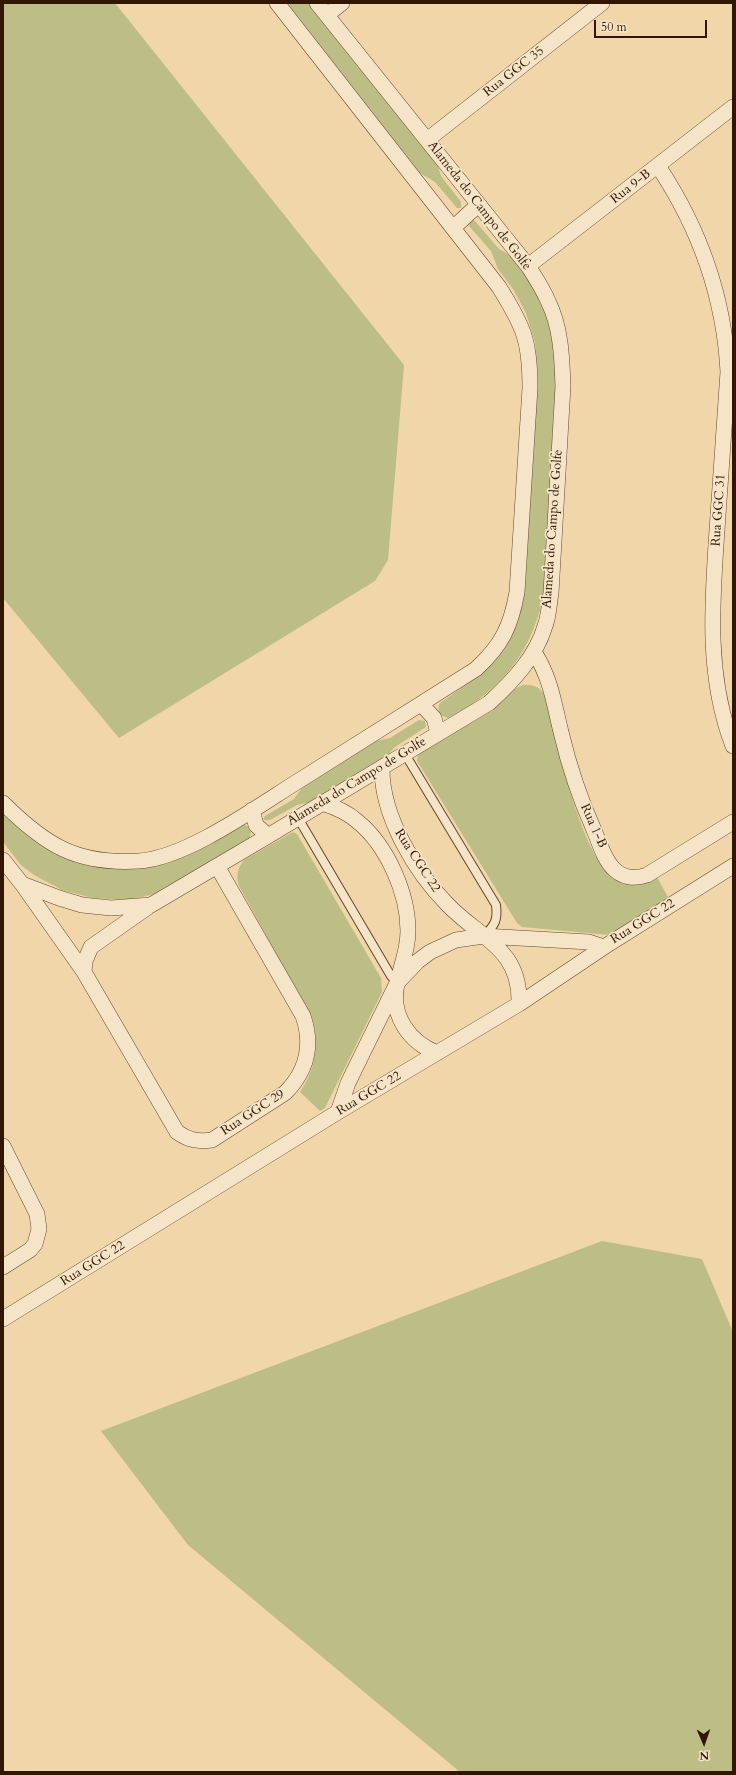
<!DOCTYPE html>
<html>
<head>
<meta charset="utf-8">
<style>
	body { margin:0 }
	#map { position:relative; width:736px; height:1775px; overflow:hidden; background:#f1d6aa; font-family:Cardo,serif }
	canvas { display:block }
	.frame { position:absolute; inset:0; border:4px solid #311703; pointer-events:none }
	.north { position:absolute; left:684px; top:1723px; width:40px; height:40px; -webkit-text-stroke:3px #f6e4c8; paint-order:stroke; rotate:178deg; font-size:11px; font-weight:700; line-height:16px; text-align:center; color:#311703 }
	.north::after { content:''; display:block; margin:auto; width:14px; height:18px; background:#311703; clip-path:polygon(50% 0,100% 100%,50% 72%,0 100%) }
	.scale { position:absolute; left:594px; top:20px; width:113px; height:18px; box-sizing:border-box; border:2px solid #311703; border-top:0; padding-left:5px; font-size:12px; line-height:14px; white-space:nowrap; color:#311703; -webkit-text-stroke:3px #f6e4c8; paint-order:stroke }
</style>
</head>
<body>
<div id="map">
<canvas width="736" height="1775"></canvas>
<div class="frame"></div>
<div class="north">N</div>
<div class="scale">50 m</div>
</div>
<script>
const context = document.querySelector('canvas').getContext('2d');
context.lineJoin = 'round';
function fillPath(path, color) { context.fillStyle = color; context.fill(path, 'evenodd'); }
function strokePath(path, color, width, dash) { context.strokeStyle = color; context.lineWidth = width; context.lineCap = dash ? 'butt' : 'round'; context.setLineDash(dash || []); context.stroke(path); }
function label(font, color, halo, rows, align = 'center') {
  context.font = font + ' Cardo,serif'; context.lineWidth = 3.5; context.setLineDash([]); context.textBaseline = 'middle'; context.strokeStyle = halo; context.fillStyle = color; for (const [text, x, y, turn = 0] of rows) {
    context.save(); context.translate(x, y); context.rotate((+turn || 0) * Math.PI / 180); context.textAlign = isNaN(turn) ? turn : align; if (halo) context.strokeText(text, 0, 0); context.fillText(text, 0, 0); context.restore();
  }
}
fillPath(new Path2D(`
	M3,3H115L404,365L388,560L375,581L119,738L3,598Z
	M287,3H311L437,163L441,176L461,202V208H457L435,182L420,173Z
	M470,220L475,221L499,249L513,257L525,273L548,315L557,365L545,588C534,650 503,690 448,718C440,716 436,711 440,703C488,670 518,649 525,587L538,375L535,342L526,313L513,289L498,269L491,251L469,226Z
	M523,685C534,684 541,688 546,697C556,736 582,869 621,882C632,886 646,880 657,877L669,899L610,935L522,927L517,923L417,761L418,754L493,710L512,690Z
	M419,720L425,721L426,727L395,747L387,756L312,802L297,805L270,820H263L265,816L294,799L302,788L376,741L390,738Z
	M3,811L23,832L50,851L65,858L116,869L241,824L248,826L251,833L249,839L160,893L127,900L93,898L62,890L34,875L21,865L3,842Z
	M293,832L297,834L381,978L382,992L325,1108L320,1111L300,1092C315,1070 319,1047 313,1021L239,886C236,876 237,869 244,860Z
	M602,1241L702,1259L733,1332V1772H460L188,1545L101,1431Z`), '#bdbd86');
const lane = new Path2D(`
	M405,754L496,905C498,920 495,925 484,936
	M298,818L391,976L397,983`);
const street = new Path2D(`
	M327,15L342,3
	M427,140L602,3
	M658,166C700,229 724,296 728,372C724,424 721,477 717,530C712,603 706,676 733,746
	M453,228L478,205
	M528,266L733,107
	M534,652C551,678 554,704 561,732C569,766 580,799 594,830C599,842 604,859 613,868C622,878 635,879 647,875L733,822
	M421,704L434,718L438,733
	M382,769C382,816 415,872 448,905C481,939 521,949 519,1004
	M3,803C45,845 77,865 139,861C187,858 258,806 300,780C358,743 417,706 476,669C502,645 511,626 517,592L530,388C530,341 524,327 499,287L277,3
	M322,803C335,807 347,812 357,821C387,845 408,893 408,931C408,950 401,966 397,984C390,1015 409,1042 437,1053
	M252,810L256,825L268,836
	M3,860L22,884L59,898L82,905L111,908L151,905L268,836L489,703C512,682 536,657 545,626C549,616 549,604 551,593L563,386C562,357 561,327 548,301C543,289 535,277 528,266L317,3
	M22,884L84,972L177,1132C188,1140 198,1142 212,1140L285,1093C307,1071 313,1045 303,1016L217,866
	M84,972L85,961L91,947L148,907
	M338,1112L348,1083L397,983L418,961L430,952L456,940L484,936L589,942L604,947
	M3,1146L37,1214L39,1229L35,1244L30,1250L3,1267
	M3,1319L338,1112L519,1004L604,947L733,866`);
strokePath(lane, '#61472d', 10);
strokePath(street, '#61472d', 16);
strokePath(lane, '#f6e4c8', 8);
strokePath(street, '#f6e4c8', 15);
label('13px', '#311703', '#f6e4c8', [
	["Rua GGC 35",514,72,-38],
	["Rua 9-B",631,187,-38],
	["Alameda do Campo de Golfe",479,206,52],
	["Rua GGC 31",719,510,-86],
	["Alameda do Campo de Golfe",553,529,-86],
	["Alameda do Campo de Golfe",357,782,-31],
	["Rua 1-B",593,826,66],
	["Rua CGC 22",417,861,57],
	["Rua GGC 22",643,922,-32],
	["Rua GGC 22",369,1094,-31],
	["Rua GGC 29",253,1113,-33],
	["Rua GGC 22",93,1264,-32]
]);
</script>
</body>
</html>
